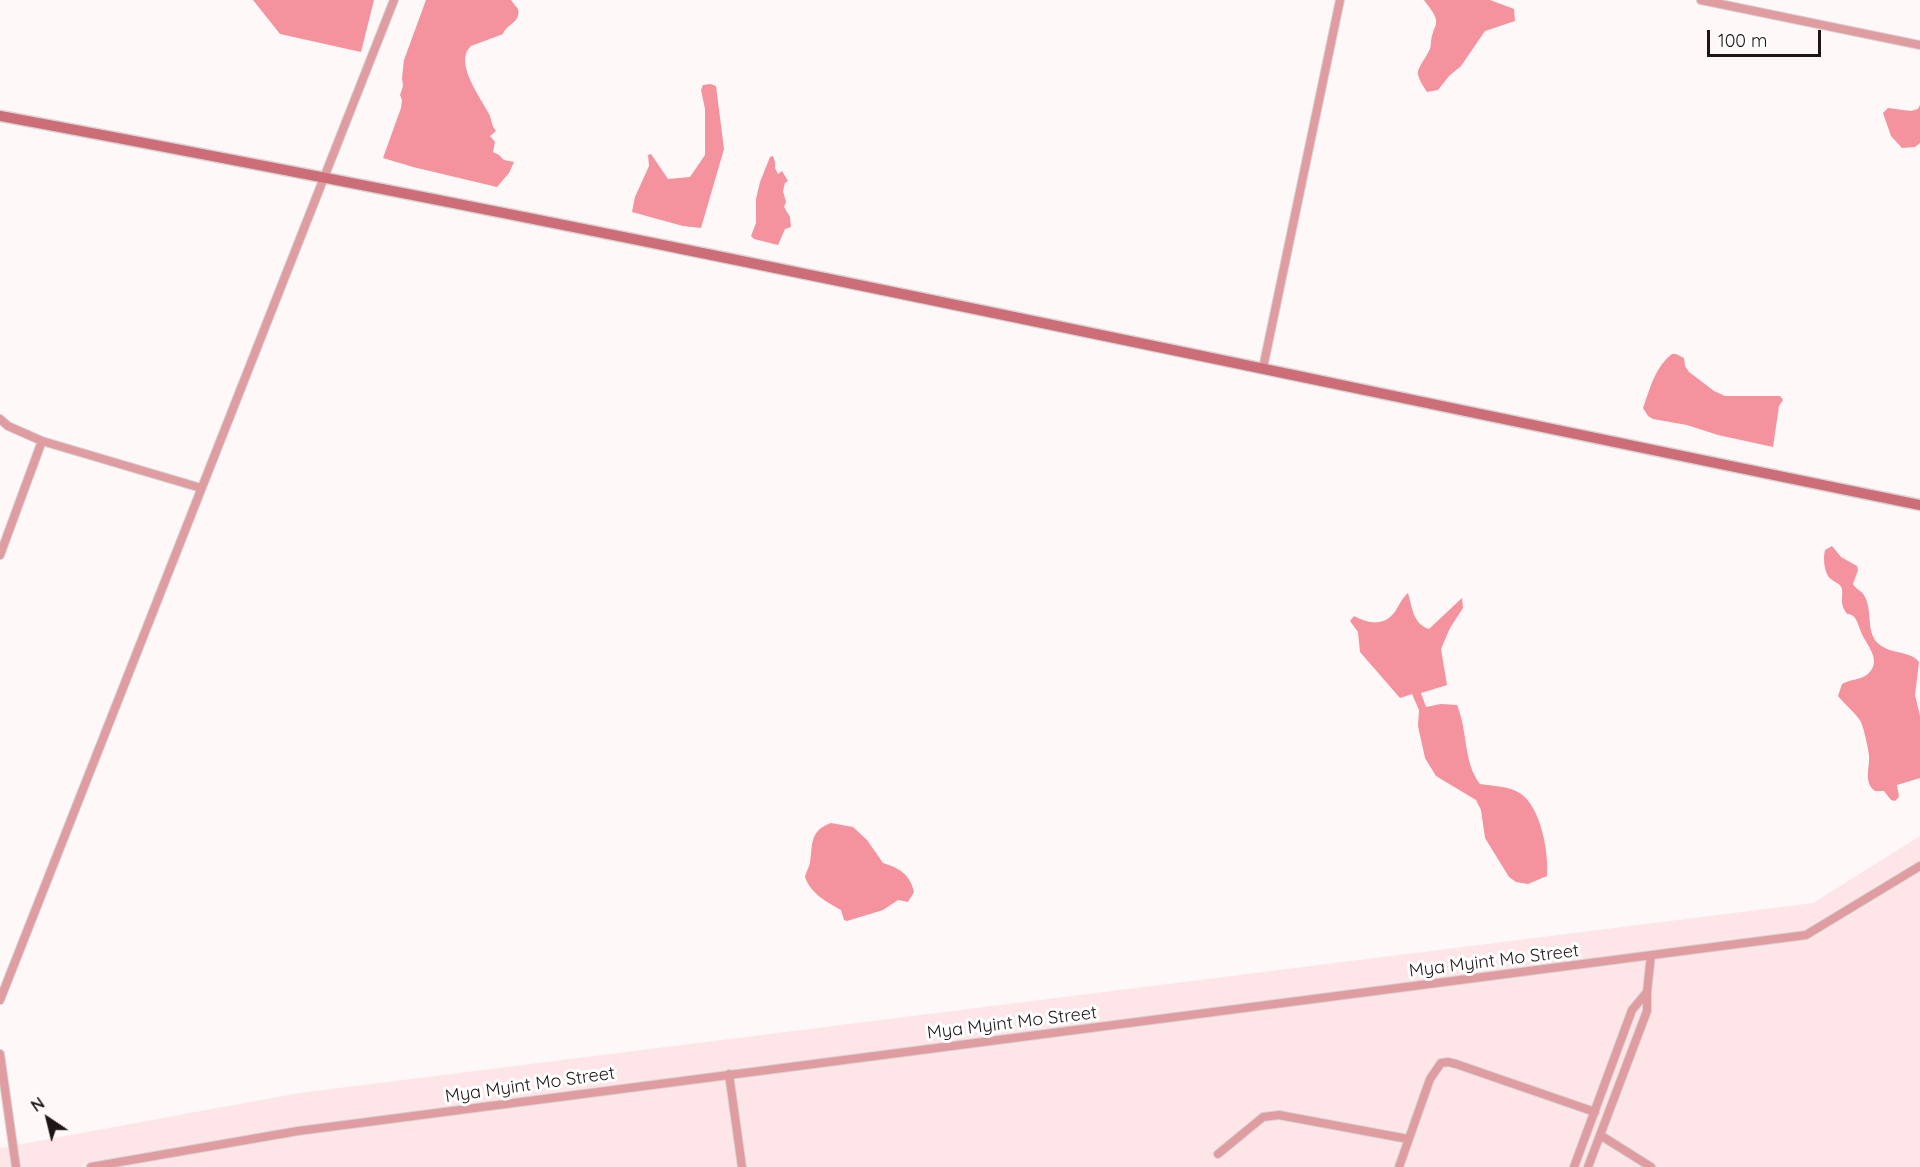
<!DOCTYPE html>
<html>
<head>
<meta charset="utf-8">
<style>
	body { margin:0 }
	#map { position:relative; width:1920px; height:1167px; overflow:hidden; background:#fef8f8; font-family:Quicksand,sans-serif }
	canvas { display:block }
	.north { position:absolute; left:18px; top:1089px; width:60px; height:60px; -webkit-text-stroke:4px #fff; paint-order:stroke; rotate:325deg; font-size:16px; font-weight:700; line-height:24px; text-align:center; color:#1f1516 }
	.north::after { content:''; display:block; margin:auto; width:21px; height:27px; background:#1f1516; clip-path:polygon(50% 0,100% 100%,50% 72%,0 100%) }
	.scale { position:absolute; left:1707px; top:30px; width:114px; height:27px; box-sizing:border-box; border:3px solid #1f1516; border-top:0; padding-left:8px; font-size:18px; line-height:21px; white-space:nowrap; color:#1f1516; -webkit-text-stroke:4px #fff; paint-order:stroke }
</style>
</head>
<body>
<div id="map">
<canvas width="1920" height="1167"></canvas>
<div class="north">N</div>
<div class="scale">100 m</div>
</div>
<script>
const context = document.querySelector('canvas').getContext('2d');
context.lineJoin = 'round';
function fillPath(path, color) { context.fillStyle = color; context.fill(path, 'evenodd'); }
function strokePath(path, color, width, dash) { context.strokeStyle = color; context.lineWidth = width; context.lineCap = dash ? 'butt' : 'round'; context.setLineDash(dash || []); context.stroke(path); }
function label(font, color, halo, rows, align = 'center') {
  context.font = font + ' Quicksand,sans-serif'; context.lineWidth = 6; context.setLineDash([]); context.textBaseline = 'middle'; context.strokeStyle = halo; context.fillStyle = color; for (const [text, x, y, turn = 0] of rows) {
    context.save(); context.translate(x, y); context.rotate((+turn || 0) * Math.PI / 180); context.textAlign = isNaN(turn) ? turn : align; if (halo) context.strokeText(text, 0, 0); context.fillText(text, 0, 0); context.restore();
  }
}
fillPath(new Path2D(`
	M1920,836V1167H0V1148L299,1093L1813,903Z`), '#fee6e8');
fillPath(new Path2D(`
	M253,0H374L361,52L280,34Z
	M426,0H511L518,9C521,23 507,23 503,34L471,46C453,62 481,98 489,114C492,120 491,125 496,131L490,136L495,142L493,152L499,155L504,160L514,162L509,173L497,187L413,167L383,158L401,108L402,100L400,95L403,86L402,78L404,60Z
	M1424,0H1490L1514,9L1515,21L1485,31L1461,66L1449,76L1438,90L1427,92C1412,69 1418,72 1429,51C1432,46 1430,39 1433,33C1434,28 1437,25 1436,20C1435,13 1428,6 1424,0Z
	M710,84L716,86L724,149L701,228L683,226L632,212L635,197L649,166L648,155L651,154L668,179L690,177L705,155V109L701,90L703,85Z
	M1920,105V143L1915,147L1902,148L1891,136L1883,113L1888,108L1911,111L1918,109Z
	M773,156L775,162V168L778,174L782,171L788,181L785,183L783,191L786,202L784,207L790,217L791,227L785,229L778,245L754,239L751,236L756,223V199L760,182L770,157Z
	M1672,354H1676L1684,358L1685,366L1689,372L1714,391L1725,396H1780L1783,400L1779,406L1773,447L1718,435L1687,425L1653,419L1648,416L1643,408C1650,389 1655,367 1672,354Z
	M1832,546L1841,557L1857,566L1858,570L1853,584C1856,590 1862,590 1865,597C1873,612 1865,634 1880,645C1891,654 1911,651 1919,662L1915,695L1920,716V778L1897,785L1899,797L1895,801L1891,800L1884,791H1875C1863,782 1870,768 1869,755C1867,744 1865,732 1861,722C1856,713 1845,705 1838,696L1842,684C1850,679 1861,680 1868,674C1883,660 1866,645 1861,632C1859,627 1857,619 1853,616C1846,611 1850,618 1845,611C1840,603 1843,597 1842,589C1840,582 1832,582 1828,576C1824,569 1823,558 1825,550Z
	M1408,593C1412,607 1413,624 1429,629L1462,598L1463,608L1450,628L1441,649L1447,685L1421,693L1426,707L1441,704L1457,705C1468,731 1463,762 1480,784C1492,786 1510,786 1521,794C1541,808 1549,853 1547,876L1528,884L1516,882L1509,877L1485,838L1481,810L1476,800L1436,776L1425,758L1418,726L1419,710L1412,694L1400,698L1360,652L1358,632L1350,621L1354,616C1367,623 1383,627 1394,613C1399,606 1401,599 1408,593Z
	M831,823L853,827L867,840L883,863C899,868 910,874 914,892L908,902L898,900L883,910L847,921L844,920L841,910C827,902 811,894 805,877C806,872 809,867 810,863C813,844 809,831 831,823Z`), '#f4929d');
const street = new Path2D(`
	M1701,0L1920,45
	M1263,368L1340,0
	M0,419L8,426L42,441L201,488
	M0,555L42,441
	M0,1000L394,0
	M0,1054L16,1167
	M729,1074L742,1167
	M1600,1135L1651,1167
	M1218,1154L1263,1117L1279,1115L1408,1139
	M91,1167L298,1131L1806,935L1920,866
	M1399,1167L1430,1079L1441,1063L1448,1062L1456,1064L1595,1112
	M1574,1167L1632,1010L1647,992
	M1588,1167L1647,1011V992L1651,955`);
const secondary = new Path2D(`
	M0,116C642,235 1280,374 1920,505`);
strokePath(street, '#dad4d4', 10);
strokePath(secondary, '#dad4d4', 13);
strokePath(street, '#df9da2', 8);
strokePath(secondary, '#cc6d78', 10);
label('18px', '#1f1516', '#fff', [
	["Mya Myint Mo Street",1494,961,-7],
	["Mya Myint Mo Street",1012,1023,-7],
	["Mya Myint Mo Street",530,1085,-8]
]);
</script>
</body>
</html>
